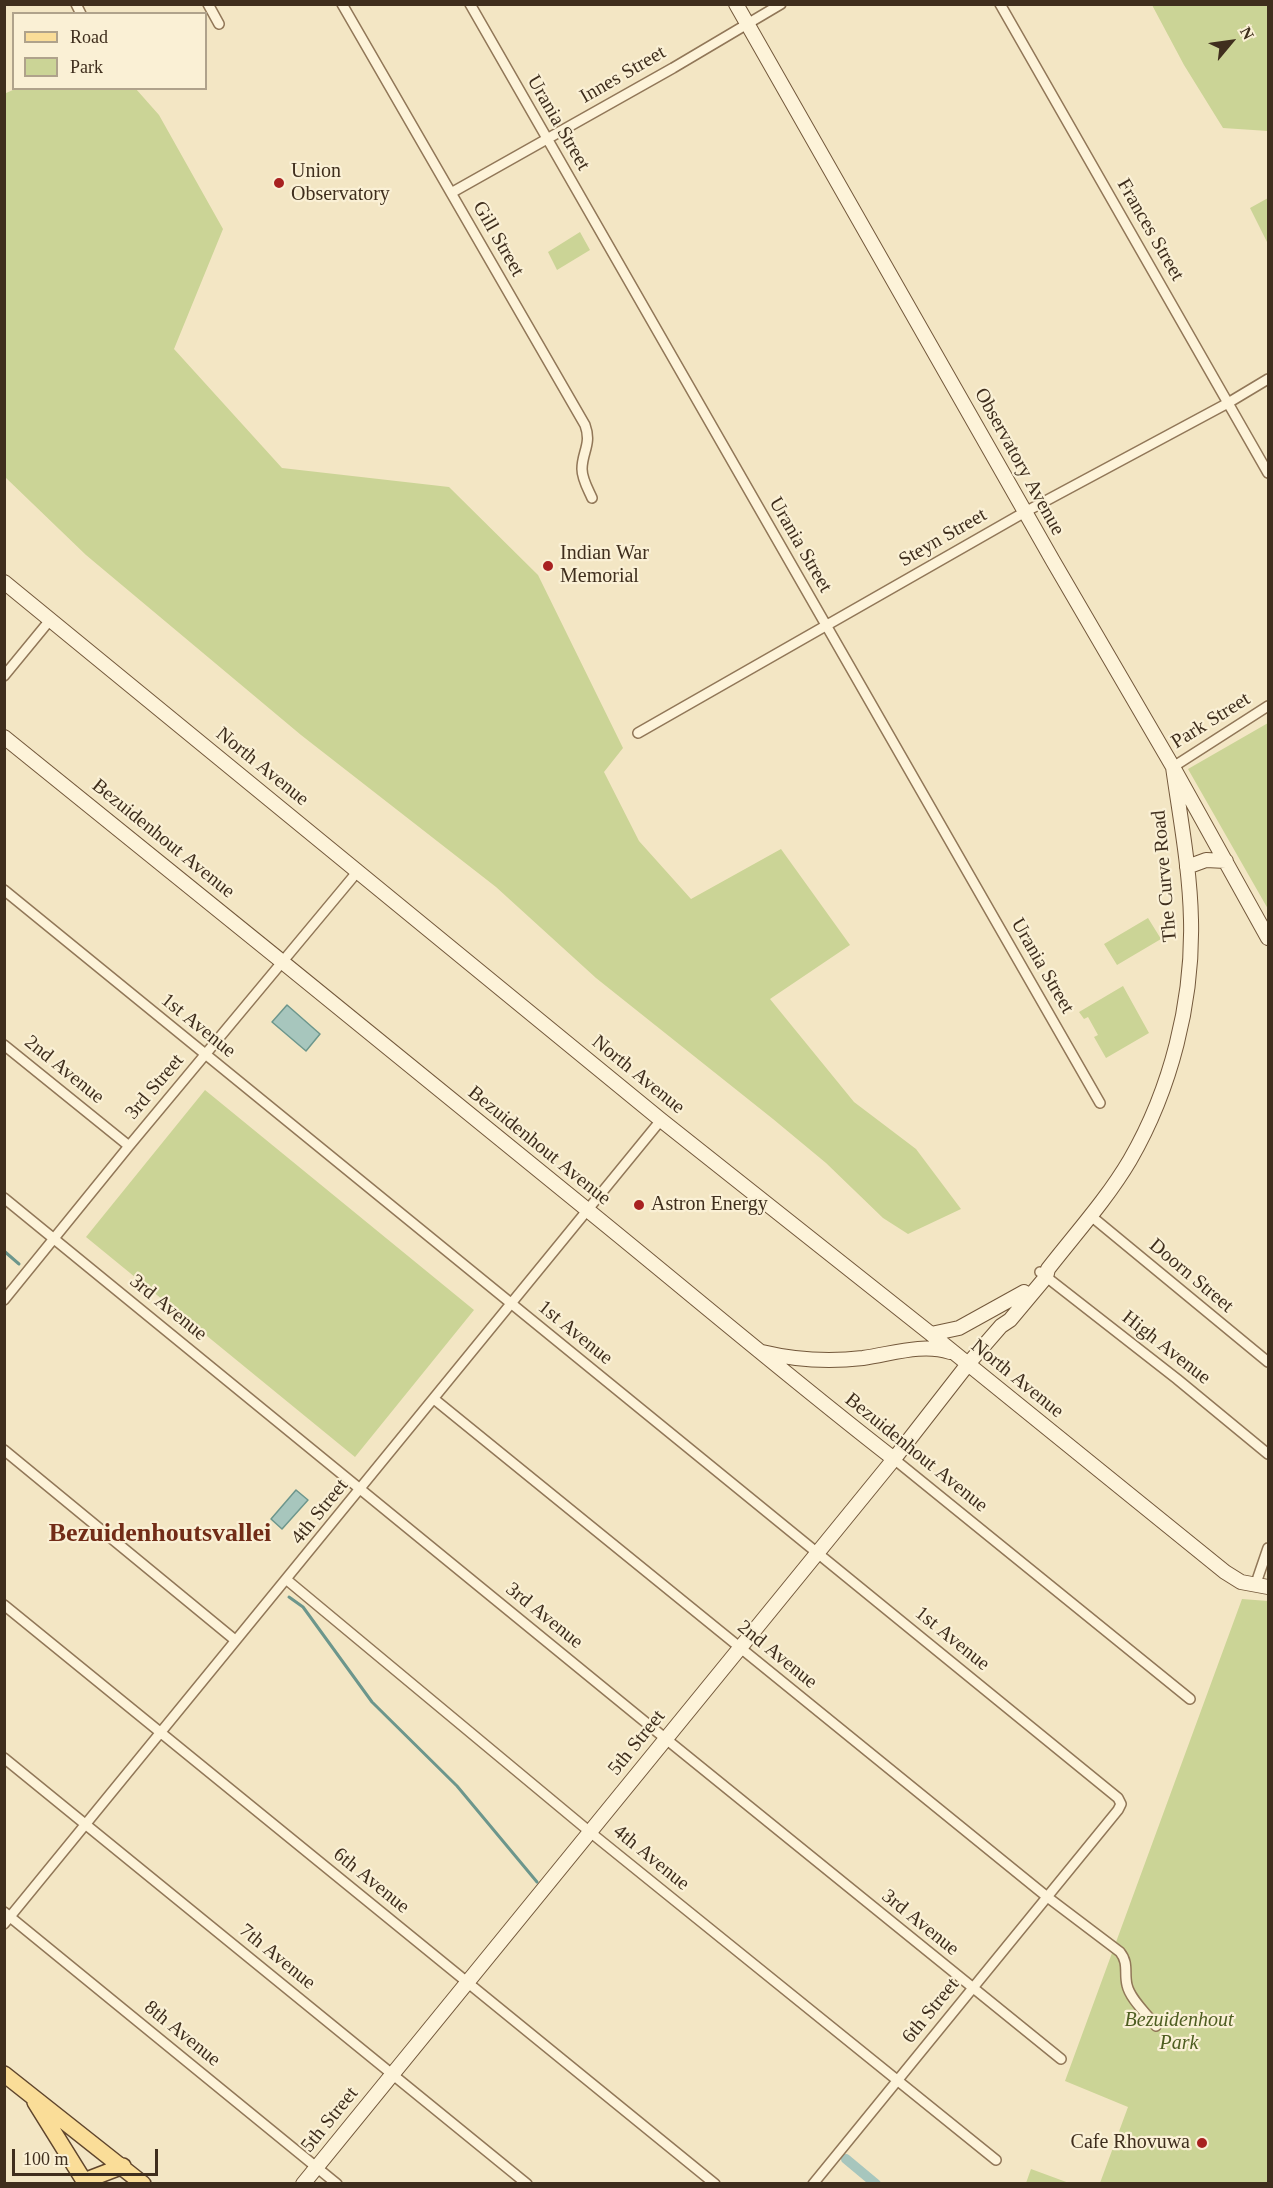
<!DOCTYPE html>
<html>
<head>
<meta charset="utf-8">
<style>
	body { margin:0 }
	#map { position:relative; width:1273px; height:2188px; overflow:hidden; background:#f3e6c4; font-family:Georgia,serif }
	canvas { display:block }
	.frame { position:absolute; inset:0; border:6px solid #3f2e1d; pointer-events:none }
	.legend { position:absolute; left:12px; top:12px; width:195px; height:78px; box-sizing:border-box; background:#faf0d5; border:2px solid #afa28b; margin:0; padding:8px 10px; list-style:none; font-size:18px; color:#3f2e1d }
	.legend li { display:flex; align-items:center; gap:12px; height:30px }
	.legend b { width:30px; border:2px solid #afa28b }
	.north { position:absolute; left:1201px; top:12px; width:60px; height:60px; -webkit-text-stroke:4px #faf0d5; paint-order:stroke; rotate:61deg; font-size:16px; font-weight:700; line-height:24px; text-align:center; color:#3f2e1d }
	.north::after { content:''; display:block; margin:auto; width:21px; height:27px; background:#3f2e1d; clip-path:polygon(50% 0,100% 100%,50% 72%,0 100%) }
	.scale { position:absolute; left:12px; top:2149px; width:146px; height:27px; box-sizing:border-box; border:3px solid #3f2e1d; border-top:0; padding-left:8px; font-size:18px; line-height:21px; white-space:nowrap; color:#3f2e1d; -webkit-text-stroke:4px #faf0d5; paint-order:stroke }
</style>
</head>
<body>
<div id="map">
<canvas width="1273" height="2188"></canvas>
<div class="frame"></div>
<ul class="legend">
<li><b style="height:8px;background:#fadd98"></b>Road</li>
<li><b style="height:16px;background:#cbd496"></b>Park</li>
</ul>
<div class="north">N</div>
<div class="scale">100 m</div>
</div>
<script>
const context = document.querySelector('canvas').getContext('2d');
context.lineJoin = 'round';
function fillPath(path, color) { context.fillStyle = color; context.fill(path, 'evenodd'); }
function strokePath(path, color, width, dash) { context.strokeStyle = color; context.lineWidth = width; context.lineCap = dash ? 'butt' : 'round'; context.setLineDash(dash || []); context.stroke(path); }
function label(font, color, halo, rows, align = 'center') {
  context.font = font + ' Georgia,serif'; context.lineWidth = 4.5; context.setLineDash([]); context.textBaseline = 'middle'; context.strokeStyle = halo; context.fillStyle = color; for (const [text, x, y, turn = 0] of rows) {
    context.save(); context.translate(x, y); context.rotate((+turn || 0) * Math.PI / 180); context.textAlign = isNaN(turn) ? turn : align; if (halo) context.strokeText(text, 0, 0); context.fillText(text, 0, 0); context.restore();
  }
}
fillPath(new Path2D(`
	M1152,5H1268V131L1223,128L1184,65Z
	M15,89H136L159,115L223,229L174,349L282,468L449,487L538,575L623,748L604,772L639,841L691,899L781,849L850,945L770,999L854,1102L916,1149L961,1209L908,1234L883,1218L826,1163L773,1119L596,978L496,887L301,735L86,555L5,477L4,94Z
	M1268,198V244L1250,208Z
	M580,232L590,250L557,270L548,252Z
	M1268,723V909L1188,769Z
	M1148,918L1161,939L1117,965L1104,944Z
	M1123,986L1149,1033L1106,1058L1094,1037L1098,1035L1088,1017L1084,1019L1079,1012Z
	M205,1090L474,1310L355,1457L86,1237Z
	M1242,1599L1268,1601V2183H1100L1128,2107L1065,2081Z
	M1031,2169L1069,2183H1026Z`), '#cbd496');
const water = new Path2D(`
	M287,1005L320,1034L306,1051L272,1022Z
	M296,1490L308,1500L282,1529L271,1519Z`);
fillPath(water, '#a7c6bd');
strokePath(water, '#6c968c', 1.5);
strokePath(new Path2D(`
	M4,1251L19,1264
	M289,1597L303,1607L372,1702L457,1786L537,1882`), '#6c968c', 3);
strokePath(new Path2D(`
	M846,2159L876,2184`), '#a7c6bd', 10);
const street = new Path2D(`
	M76,4L81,14
	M208,4L219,24
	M342,4L585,425C592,444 582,452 582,469C582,479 588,489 592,498
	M470,4L1100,1103
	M1000,4L1268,473
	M451,193L673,68L781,4
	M4,676L50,620
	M638,733L1025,512L1228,403L1268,379
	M1173,767L1268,706
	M4,890L1118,1798L1121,1804L1118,1810L813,2184
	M4,1045L129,1146
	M4,1198L666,1739L1061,2059
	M1091,1216L1268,1362
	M1040,1272L1177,1379L1268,1454
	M4,1300L129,1146L358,871
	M434,1399L1046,1896L1120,1952C1129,1963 1124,1973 1127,1985C1130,1999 1147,2014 1156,2026
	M4,1450L235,1640
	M894,1459L1190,1699
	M287,1580L590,1832L996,2160
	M1255,1586L1268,1548
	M4,1605L715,2184
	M4,1758L527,2184
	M4,1912L337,2184
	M4,1924L661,1120`);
const secondary = new Path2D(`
	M736,4L1053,561L1173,767L1268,938
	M4,582L661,1120L931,1334L1225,1572L1241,1582L1268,1587
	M4,737C200,894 395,1054 590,1212C691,1294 791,1379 894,1459
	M1187,867L1206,860L1226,861
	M931,1334L959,1328L1024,1292
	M762,1352C795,1360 828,1362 863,1358C892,1354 922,1343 950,1352
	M303,2184L894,1459L968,1364L1001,1326L1010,1320L1046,1277L1048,1269C1076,1233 1107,1199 1130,1160C1171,1089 1193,1002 1191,920C1190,869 1180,817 1173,767`);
const primary = new Path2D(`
	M4,2074L143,2184
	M35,2102L86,2184
	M84,2181L123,2166`);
strokePath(street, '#917758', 12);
strokePath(secondary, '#73583b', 16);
strokePath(primary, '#5f452c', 18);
strokePath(street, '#fdf3d9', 9);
strokePath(secondary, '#fdf3d9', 14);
strokePath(primary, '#fadd98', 15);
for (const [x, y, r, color] of [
	[279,183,6,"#a82120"],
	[548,566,6,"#a82120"],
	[639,1205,6,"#a82120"],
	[1202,2143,6,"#a82120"]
]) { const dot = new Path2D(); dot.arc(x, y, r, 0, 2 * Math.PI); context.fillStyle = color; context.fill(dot); strokePath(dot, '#faf0d5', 2); }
label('20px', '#3f2e1d', '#faf0d5', [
	["Innes Street",623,75,-30],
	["Urania Street",558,123,60],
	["Frances Street",1150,230,60],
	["Gill Street",498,239,60],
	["Observatory Avenue",1019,462,61],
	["Steyn Street",943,538,-30],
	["Urania Street",800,545,60],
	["Park Street",1211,721,-32],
	["North Avenue",262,767,39],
	["Bezuidenhout Avenue",163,839,39],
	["The Curve Road",1165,876,-95],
	["Urania Street",1042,966,60],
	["1st Avenue",198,1026,39],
	["2nd Avenue",64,1070,39],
	["North Avenue",638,1075,39],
	["3rd Street",155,1087,-50],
	["Bezuidenhout Avenue",539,1146,39],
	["Doorn Street",1191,1276,40],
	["3rd Avenue",168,1308,39],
	["1st Avenue",575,1333,39],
	["High Avenue",1166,1348,38],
	["North Avenue",1017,1379,39],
	["Bezuidenhout Avenue",916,1453,39],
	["4th Street",320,1512,-51],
	["3rd Avenue",544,1616,39],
	["1st Avenue",952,1639,39],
	["2nd Avenue",777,1655,39],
	["5th Street",637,1743,-51],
	["4th Avenue",651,1858,39],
	["6th Avenue",371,1881,39],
	["3rd Avenue",920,1923,39],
	["7th Avenue",277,1957,39],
	["6th Street",931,2011,-51],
	["8th Avenue",182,2034,39],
	["5th Street",330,2120,-51]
]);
label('20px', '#3f2e1d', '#faf0d5', [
	["Union",291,172],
	["Observatory",291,195],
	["Indian War",560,554],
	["Memorial",560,577],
	["Astron Energy",651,1205],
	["Cafe Rhovuwa",1190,2143,"right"]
], 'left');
label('italic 20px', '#4e5e21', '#faf0d5', [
	["Bezuidenhout",1179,2021],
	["Park",1179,2044]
]);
label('bold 26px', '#722c17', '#faf0d5', [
	["Bezuidenhoutsvallei",160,1534]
]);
</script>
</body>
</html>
